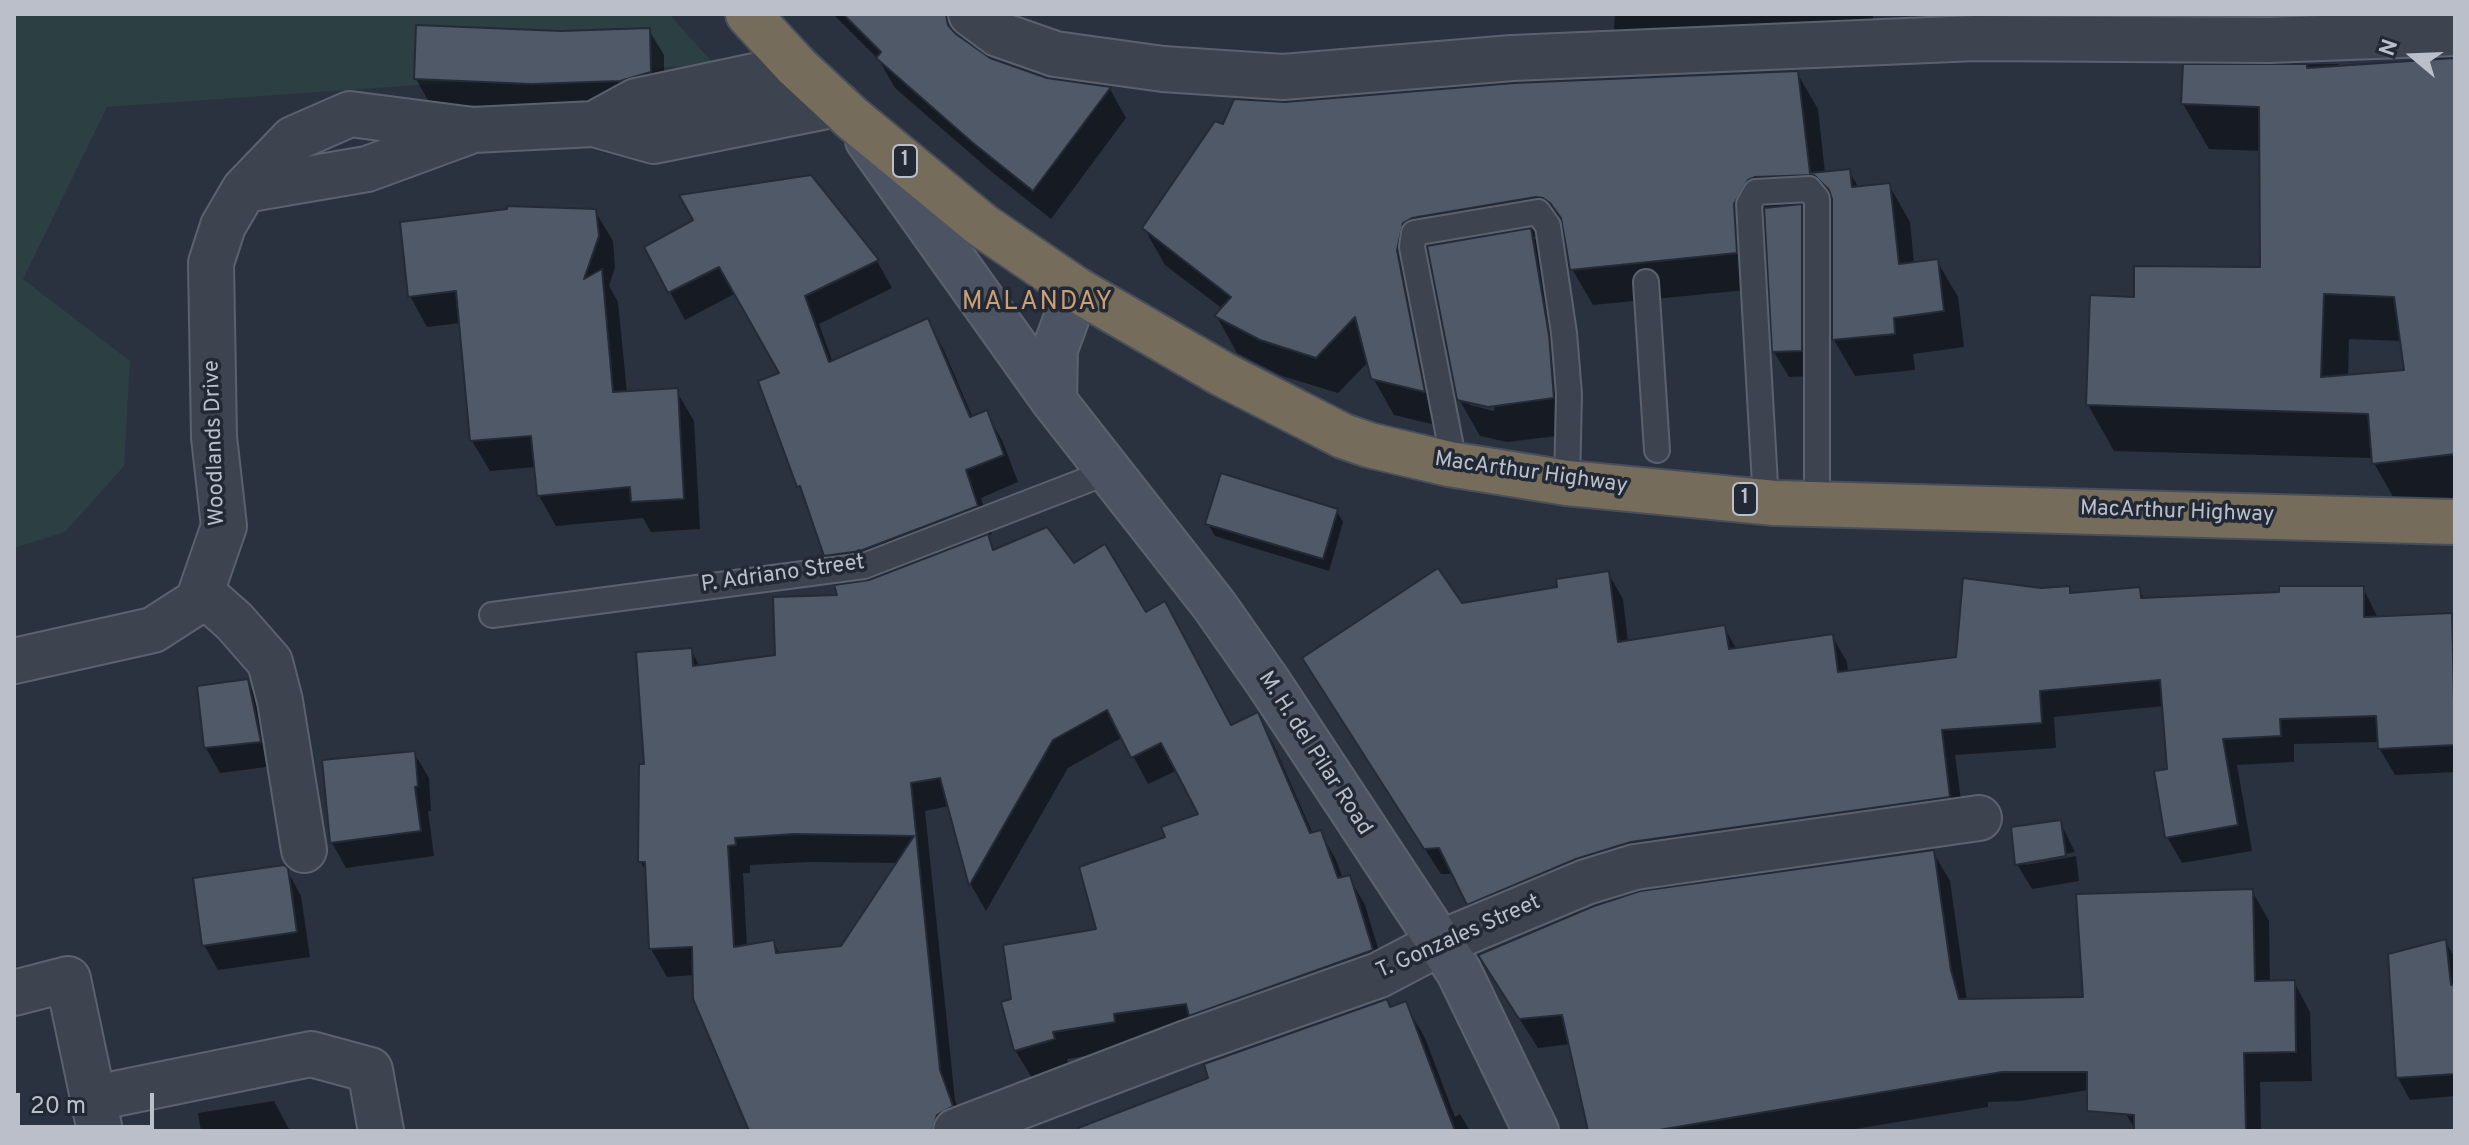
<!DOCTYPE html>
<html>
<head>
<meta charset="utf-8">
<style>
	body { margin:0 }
	#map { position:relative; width:2469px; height:1145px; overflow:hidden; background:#2a3240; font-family:Overpass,sans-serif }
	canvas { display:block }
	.frame { position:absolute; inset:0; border:16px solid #babfca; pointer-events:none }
	.north { position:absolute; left:2373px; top:16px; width:80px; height:80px; -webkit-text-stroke:6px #222935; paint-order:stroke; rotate:289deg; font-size:22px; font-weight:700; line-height:32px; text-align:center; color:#babfca }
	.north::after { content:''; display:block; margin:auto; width:28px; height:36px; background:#babfca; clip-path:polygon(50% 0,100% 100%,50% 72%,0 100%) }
	.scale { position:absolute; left:16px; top:1093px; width:138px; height:36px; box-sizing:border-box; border:4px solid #babfca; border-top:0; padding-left:10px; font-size:24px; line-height:28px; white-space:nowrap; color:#babfca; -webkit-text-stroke:6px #222935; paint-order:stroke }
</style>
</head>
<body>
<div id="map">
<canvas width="2469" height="1145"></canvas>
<div class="frame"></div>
<div class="north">N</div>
<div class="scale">20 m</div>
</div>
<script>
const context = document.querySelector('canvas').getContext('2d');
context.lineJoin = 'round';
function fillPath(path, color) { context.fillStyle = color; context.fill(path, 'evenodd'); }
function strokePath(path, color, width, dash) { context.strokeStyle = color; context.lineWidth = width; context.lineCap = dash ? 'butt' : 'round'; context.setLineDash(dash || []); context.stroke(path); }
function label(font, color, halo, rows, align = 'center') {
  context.font = font + ' Overpass,sans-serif'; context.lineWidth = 7; context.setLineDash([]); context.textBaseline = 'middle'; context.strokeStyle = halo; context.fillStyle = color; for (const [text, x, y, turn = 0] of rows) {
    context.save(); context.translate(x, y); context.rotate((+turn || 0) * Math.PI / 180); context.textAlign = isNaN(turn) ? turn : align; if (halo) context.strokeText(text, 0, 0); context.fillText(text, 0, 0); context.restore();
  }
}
fillPath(new Path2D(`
	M14,14H669L714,64L107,107L23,279L130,361L124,466L65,532L14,548Z`), '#2c3f42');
fillPath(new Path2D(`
	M833,14H944L947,33H951L949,14H955L965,32L962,41L983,56L1046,80L1110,89L1126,118L1051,219L993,173L895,88L879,60Z
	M1615,14H1873L1870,63L1640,73L1614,28Z
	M2111,14H2363L2360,42H2127Z
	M649,30L664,55V97L547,108L430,104L416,79L525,34Z
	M2455,60V503L2400,509L2374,463V458L2114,451L2088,405L2136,299L2262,269L2261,151L2209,149L2183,104L2185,66L2338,64L2341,68ZM2349,339L2402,341L2406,372L2348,377Z
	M1797,73L1818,109L1825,173L1849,171L1859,188L1889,185L1910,222L1914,264L1937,261L1958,297L1964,347L1913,354L1915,370L1855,376L1834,340V211L1804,212L1815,231V376L1789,377L1774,352L1767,217L1754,241L1756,289L1593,305L1572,269L1566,236L1558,233L1534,237L1551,267L1573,434L1507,442L1480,436L1459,399L1431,255L1424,258L1444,427L1394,415L1373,378L1369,361L1338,393L1282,376L1237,353L1217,317L1223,309L1165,265L1144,228L1224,127L1285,104ZM1470,401L1495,407L1494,411L1470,405Z
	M595,211L613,241L615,267L609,286L618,302L627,393L676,390L694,421L700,529L651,532L643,518L556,526L539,496L536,467L490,471L472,441L461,323L427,327L410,296Z
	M646,247L877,261L892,288L819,324L833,363L927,321L943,348L973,418L986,413L1002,440L1018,482L981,498L992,534L986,536L995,551L1073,566L1145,615L1231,727L1257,715L1273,743L1313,834L1320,832L1336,860L1343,879L1349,877L1365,905L1387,978L1130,1049L1067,1059L1069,1067L1032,1078L1015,1050L1013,1001L1098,930L1167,838L1201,815L1178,770L1148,784L1123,737L1068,768L986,911L971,885L949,806L925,811L955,1100L966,1131H751L695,975L667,977L651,949L648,874L640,861L646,766L691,650L700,667L777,657L840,597L843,586L826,555L807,501L799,486L781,374L736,293L685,320ZM811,862L898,863L842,948L780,954L773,942L747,947L743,873H750V865Z
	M1336,510L1343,522L1329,571L1215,536L1208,524Z
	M1608,573L1623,599L1628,642L1724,627L1737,650L1832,636L1847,662L1848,673L1958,659L2041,590L2069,588L2072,595L2139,589L2145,600L2363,588L2378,618L2455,615V772L2395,775L2379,748V742L2294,744V762L2237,765L2252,851L2182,863L2167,837L2169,771L2164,706L2054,717L2056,748L1955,755L1964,823L1647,868L1484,930L1454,874H1441L1319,685L1461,606L1559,589Z
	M247,681L262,706L274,766L220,773L206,748Z
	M414,753L429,778L431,811H428L434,856L346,868L332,843L324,762Z
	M2060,822L2075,852L2025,861V865L2076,856L2079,881L2032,889L2017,864Z
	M1933,852L1950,881L1967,1001L2085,998L2252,891L2269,921L2270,983L2294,982L2310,1012L2312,1081L2260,1082L2261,1131H2136L2126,1114L2119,1085L2020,1101L1988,1102V1107L1843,1131H1590L1571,1044L1538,1048L1498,985Z
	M287,870L301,896L310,957L218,970L204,945Z
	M2445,941L2455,958V1096L2410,1100L2398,1078Z
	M1405,1004L1425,1038L1455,1117L1460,1114L1470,1131H1077Z
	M274,1101L290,1131H201L198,1113Z`), '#0007');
const building = new Path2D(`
	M843,14H946L948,25L956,34L990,58L1047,78L1111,87L1033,191L973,143L876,58L881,52Z
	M416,25L561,31L650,28L651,72L620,81L531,84L414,79Z
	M2455,58V454L2372,464L2368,414L2086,405L2090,295L2134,297V266L2260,267L2259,107L2181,104L2183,64H2307V68ZM2324,294L2394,297L2404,370L2321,377Z
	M1798,71L1810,173L1850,169L1852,187L1890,183L1899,264L1938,259L1944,311L1894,318L1895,334L1832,340V199L1829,190L1814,175L1755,177L1748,180L1734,204L1737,253L1570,270L1561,218L1550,203L1543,198L1536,197L1412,218L1403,223L1397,250L1425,392L1371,379L1355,317L1316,358L1260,340L1214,316L1231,297L1142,228L1215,121L1223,124L1234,99L1285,102L1514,83Z
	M811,175L879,260L805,296L829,362L928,318L970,417L987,410L1004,455L966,470L978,506L860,551L824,556L800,486L797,487L758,381L779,373L719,267L668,293L644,247L693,220L679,195Z
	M1802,204V351L1772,352L1764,208Z
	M507,206L596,209L599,236L584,279L602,269L613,392L678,388L684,499L631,502L630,487L537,496L531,436L470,441L456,291L408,297L400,222L507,209Z
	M1531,228L1549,335L1554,398L1488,407L1457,400L1427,246Z
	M1221,473L1338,509L1323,559L1205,524Z
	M1047,527L1074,563L1105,544L1146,612L1165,601L1231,725L1258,712L1310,833L1321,830L1338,878L1350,875L1373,950L1189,1016L1186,1004L1114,1014L1115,1022L1053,1032L1055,1039L1014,1051L1001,1002L1011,999L1003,945L1096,929L1079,867L1165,837L1161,827L1198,814L1161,743L1131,758L1107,710L1053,740L969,886L940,778L911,783L940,1070L953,1106L937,1115L932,1131H749L693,999L692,947L649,949L645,862H638L639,764H644L636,652L692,648L693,666L775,655L773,597L837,595L834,585L869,580L988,534L993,550ZM794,834L914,836L841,946L776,953L774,940L734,947L728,846L736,845L735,838Z
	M1438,568L1462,603L1557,587L1556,579L1609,571L1618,642L1725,625L1729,649L1833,634L1838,672L1956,657L1963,578L2041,588L2070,586V593L2140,587L2141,598L2279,592V586H2364V617L2452,613L2455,745L2378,749L2376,716L2280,719L2281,736L2223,739L2238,825L2165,838L2154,771L2167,769L2160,680L2040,691L2042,723L1942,730L1950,797L1631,842L1576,859L1467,905L1439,848L1424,849L1302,658Z
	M248,679L261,742L204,748L197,686Z
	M415,751L418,786L415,787L421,831L330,843L322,760Z
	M2061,820L2066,856L2015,865L2011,827Z
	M1934,850L1951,970L1959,999L2083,997L2076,894L2253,889L2255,981L2295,980L2296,1052L2244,1053L2246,1131H2134V1115L2087,1111V1072H2002L1653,1131H1588L1562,1015L1519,1019L1478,955L1594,906L1640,891Z
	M284,865L288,868L297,932L202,946L193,878Z
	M2446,939L2451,985L2455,984V1074L2396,1078L2388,954Z
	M1387,999L1390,1007L1406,1001L1455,1131H1079L1078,1128L1208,1078L1204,1064Z`);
fillPath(building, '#505968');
strokePath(building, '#242b37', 2);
const lane = new Path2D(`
	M1646,282L1657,450
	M1449,464L1450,442L1412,247L1414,233L1538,212L1548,226L1564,333L1569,394L1567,483
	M1766,502L1749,204L1756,192L1809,189L1817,199V504
	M492,615L864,566L1108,472`);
const street = new Path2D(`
	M971,14L998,34L1055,54L1163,69L1283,77L1512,58L1976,38L2269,40L2455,33
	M594,124L636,101L797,67
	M244,190L367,169L465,133
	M201,592L234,621L270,662L280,701L304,850
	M14,661L153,630L198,601L224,526L214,437L211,263L223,226L244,190L293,139L350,114L473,130L594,124L654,141L837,104
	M14,993L68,979L100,1131
	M95,1098L311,1054L370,1070L381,1131
	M956,1131L1184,1044L1379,975L1440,943L1586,882L1635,867L1979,818`);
const secondary = new Path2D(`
	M868,140L1054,401L1214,605L1268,682L1459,972L1536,1131
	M1054,401L1055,349L1077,290`);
const highway = new Path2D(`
	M748,14L797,67L853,119L983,226L1077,290L1224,375L1343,436L1369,445L1449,464L1567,483L1775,503L2455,522`);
strokePath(lane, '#5b626d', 28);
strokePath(street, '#5b626d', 48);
strokePath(secondary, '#5b626d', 48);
strokePath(highway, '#484f5a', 48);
strokePath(lane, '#3d4450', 24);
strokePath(street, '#3d4450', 44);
strokePath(secondary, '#4c5363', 44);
strokePath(highway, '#756c5b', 44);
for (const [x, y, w] of [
	[905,161,24],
	[1745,499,24]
]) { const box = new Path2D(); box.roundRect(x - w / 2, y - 16, w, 32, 6); context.fillStyle = '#222935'; context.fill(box); strokePath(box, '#babfca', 2); }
label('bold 20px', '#babfca', null, [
	["1",905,161],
	["1",1745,499]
]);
label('22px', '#babfca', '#222935', [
	["Woodlands Drive",216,443,-92],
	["MacArthur Highway",1531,474,8],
	["MacArthur Highway",2177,513,2],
	["P. Adriano Street",783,575,-8],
	["M. H. del Pilar Road",1314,754,57],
	["T. Gonzales Street",1459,938,-24]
]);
context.letterSpacing = '2px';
label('26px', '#cc9f74', '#222935', [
	["MALANDAY",1038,304]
]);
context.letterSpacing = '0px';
</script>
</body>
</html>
